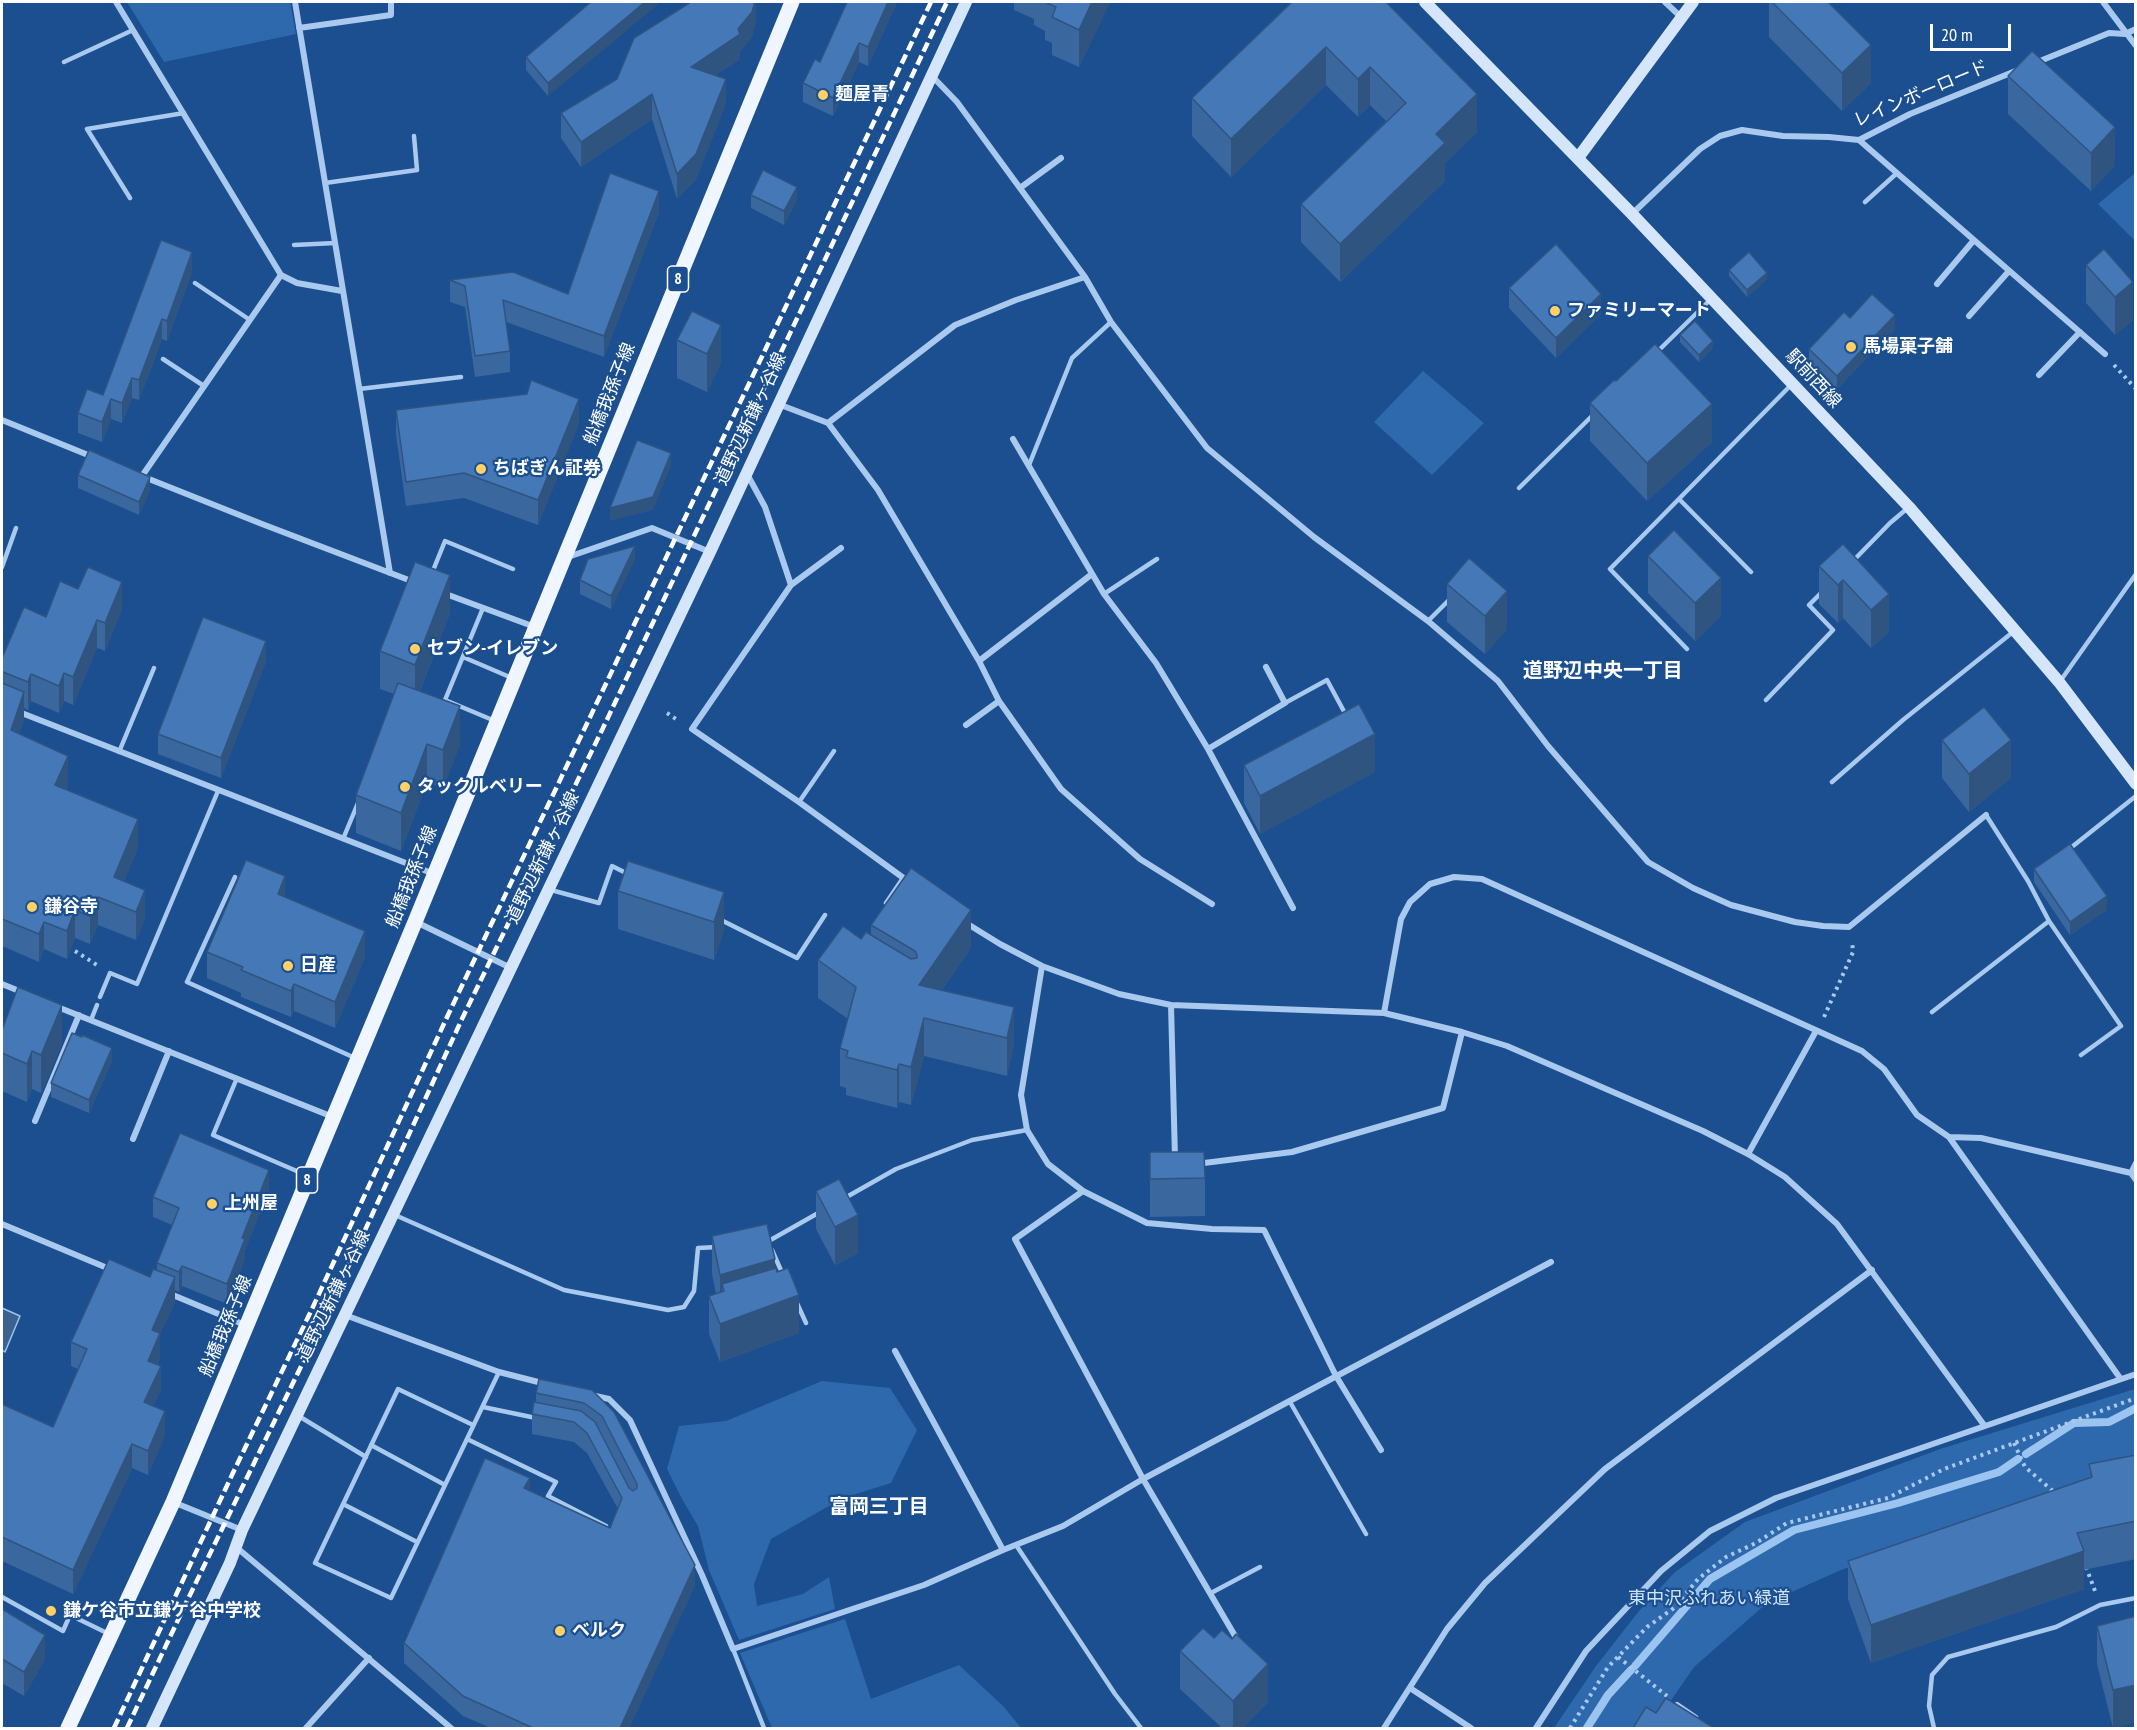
<!DOCTYPE html>
<html>
<head>
<meta charset="utf-8">
<style>
	body { margin:0 }
	#map { position:relative; width:2137px; height:1730px; overflow:hidden; background:#1b4f8f; font-family:"PT Sans Narrow",sans-serif }
	canvas { display:block }
	.frame { position:absolute; inset:0; border:3px solid #fff; pointer-events:none }
	.scale { position:absolute; left:1930px; top:24px; width:81px; height:27px; box-sizing:border-box; border:3px solid #fff; border-top:0; padding-left:8px; font-size:18px; line-height:21px; white-space:nowrap; color:#fff; -webkit-text-stroke:4px #1b4f8f; paint-order:stroke }
</style>
</head>
<body>
<div id="map">
<canvas width="2137" height="1730"></canvas>
<div class="frame"></div>
<div class="scale">20 m</div>
</div>
<script>
const context = document.querySelector('canvas').getContext('2d');
context.lineJoin = 'round';
function fillPath(path, color) { context.fillStyle = color; context.fill(path, 'evenodd'); }
function strokePath(path, color, width, dash) { context.strokeStyle = color; context.lineWidth = width; context.lineCap = dash ? 'butt' : 'round'; context.setLineDash(dash || []); context.stroke(path); }
function label(font, color, halo, rows, align = 'center') {
  context.font = font + ' "PT Sans Narrow","Noto Sans JP",sans-serif'; context.lineWidth = 4.5; context.setLineDash([]); context.textBaseline = 'middle'; context.strokeStyle = halo; context.fillStyle = color; for (const [text, x, y, turn = 0] of rows) {
    context.save(); context.translate(x, y); context.rotate((+turn || 0) * Math.PI / 180); context.textAlign = isNaN(turn) ? turn : align; if (halo) context.strokeText(text, 0, 0); context.fillText(text, 0, 0); context.restore();
  }
}
fillPath(new Path2D(`
	M127,2H290L296,34L164,62Z
	M2135,173V241L2098,204Z
	M1423,371L1484,423L1432,475L1374,422Z
	M822,1381L890,1388L917,1430L891,1483L843,1498L771,1539L754,1584L757,1606L803,1594L829,1577L835,1609L739,1640L709,1570L698,1526L682,1499L667,1469L679,1426L726,1421Z
	M2135,1389V1475L2083,1489L1841,1570L1767,1603L1694,1667L1652,1728H1554L1596,1666L1639,1611L1675,1572L1745,1522L1940,1449Z
	M845,1619L871,1699L959,1665L1004,1707L1021,1728H772L740,1653Z`), '#2e69ad');
const water = new Path2D(`
	M2,1308L20,1316L5,1352L2,1350Z`);
fillPath(water, '#3c6290');
strokePath(water, '#9cc4f0', 1.5);
strokePath(new Path2D(`
	M2026,1454L2074,1423L2109,1422L2136,1408
	M1635,1666L1710,1579L1794,1530L1898,1503L1999,1472L2018,1459
	M1587,1728L1608,1695L1631,1670`), '#9cc4f0', 8);
strokePath(new Path2D(`
	M2114,365L2136,389
	M667,713L679,721
	M75,951L97,965
	M1824,1017L1853,952L1852,941
	M2014,1443L2025,1467L2054,1492
	M2086,1567L2095,1591
	M1618,1657L1667,1696
	M1570,1728L1608,1667L1647,1627L1674,1608L1698,1579L1726,1557L1756,1543L1787,1523L1888,1498L1944,1469L2136,1398`), '#a9c9ee', 4, [3, 4.5]);
strokePath(new Path2D(`
	M64,62L133,30
	M325,183L417,170L414,136
	M130,198L87,129L184,113
	M1865,202L1897,173
	M294,245L335,243
	M195,283L250,320
	M1657,352L1711,299
	M163,359L204,386
	M359,389L461,377
	M1029,465L1072,358L1111,322
	M1519,488L1594,414
	M1680,500L1751,572
	M1852,562L1890,523L1909,507
	M2,567L16,528
	M432,573L445,541L513,569
	M1104,594L1157,559
	M483,608L445,700L495,721
	M1428,621L1449,600
	M1687,649L1610,569L1791,385
	M463,657L512,678
	M2061,680L2136,574
	M1766,700L1833,630L1809,605L1823,591
	M1285,703L1327,680L1347,717
	M119,752L154,668
	M1832,782L1903,720L2013,632
	M799,802L834,751
	M1986,815L2028,881L2049,921L2121,1026L2081,1055
	M343,839L358,803
	M2068,850L2136,796
	M235,877L187,982L355,1058
	M551,890L599,903L612,866L630,875
	M886,903L903,878
	M721,920L797,958L825,915
	M100,997L110,973L137,984L218,791
	M1932,1012L2049,921
	M91,1020L97,1005
	M237,1078L213,1135L306,1175
	M843,1199L896,1169L972,1140L1027,1130
	M395,1215L564,1290L668,1310L684,1307L694,1291L698,1248L717,1247
	M767,1242L820,1212
	M772,1250L783,1275
	M796,1301L806,1323
	M1290,1402L1366,1534
	M483,1407L536,1418
	M297,1415L366,1457
	M473,1425L398,1389L315,1563L391,1598L499,1372
	M467,1439L556,1482L548,1496L606,1526
	M371,1445L445,1485
	M343,1504L417,1542
	M1016,1545L1115,1694L1141,1728
	M1211,1593L1260,1567
	M2,1597L63,1631L70,1615L109,1634
	M733,1649L764,1728
	M1677,1704L1696,1717
	M1934,1728L1929,1706L1932,1675L1948,1657L2056,1627L2100,1605L2136,1598`), '#a9c9ee', 4.5);
strokePath(new Path2D(`
	M116,2L281,275
	M295,2L390,573
	M1665,2L1681,17
	M2103,2L2136,46
	M299,28L391,15V2
	M2035,63L2109,33L2125,34L2136,29
	M931,75L957,102L1085,277L1111,322L1207,448L1314,537L1428,621L1498,681L1548,746L1648,862L1693,888L1731,905L1795,922L1823,926L1849,927L1986,815
	M1859,140L2105,354
	M1020,188L1061,158
	M1632,214L1700,149L1720,136L1742,130L1783,136L1829,137L1859,140L1910,114L2018,70
	M1937,284L1974,240
	M1969,316L2009,271
	M2039,375L2080,332
	M778,404L828,423L878,490L979,661L999,701L1061,789L1140,859L1212,904
	M2,420L93,457
	M828,423L955,325L1016,300L1085,277
	M1013,439L1104,594L1156,663L1208,749L1293,908
	M747,474L765,507L791,585L692,729L799,802L909,882
	M142,476L281,275L297,283L342,291
	M144,477L262,524L414,582
	M568,557L652,528L710,552
	M791,585L841,548
	M443,593L535,627
	M979,661L1092,574
	M19,712L434,874
	M966,725L999,701
	M1208,749L1285,703L1266,667
	M416,922L511,968
	M966,923L1000,944L1042,966L1119,994L1171,1005L1384,1013L1462,1032L1507,1046L1703,1131L1748,1154L1785,1177L1837,1224L1984,1425
	M1042,966L1021,1095L1027,1130L1048,1164L1083,1191L1147,1223L1212,1229L1264,1230L1336,1376L1381,1450
	M2,984L24,993
	M1171,1005L1175,1158
	M55,1006L333,1117
	M1384,1013L1401,919L1410,902L1430,884L1454,877L1482,879L1862,1051L1884,1069L1917,1115L1949,1137L2120,1378
	M35,1121L79,1015
	M1949,1137L1981,1138L2131,1173
	M133,1139L169,1051
	M1748,1154L1816,1031
	M2136,1163L2131,1173L2136,1180
	M1196,1164L1292,1152L1443,1108L1462,1032
	M1083,1191L1015,1239L1143,1479L1238,1641
	M2,1224L112,1270
	M168,1293L245,1325
	M345,1315L499,1372L546,1384
	M895,1351L1003,1550
	M591,1395L609,1399L630,1420L702,1575L733,1649L924,1585L1003,1550L1063,1526L1143,1479L1551,1262
	M173,1502L242,1530
	M236,1547L451,1728
	M1410,1688L1471,1728
	M306,1728L369,1658
	M1384,1728L1447,1629L1485,1583L1605,1469L1872,1270
	M1536,1728L1586,1651L1661,1571L1710,1531L1776,1498L2136,1374`), '#a9c9ee', 6);
strokePath(new Path2D(`
	M1425,2L1632,214L1909,507L2059,682L2136,784
	M1578,158L1693,2
	M152,1728L230,1563L242,1530L710,552L966,2`), '#d6e6fa', 12);
strokePath(new Path2D(`
	M68,1728L173,1502L415,922L792,2`), '#f0f6ff', 15);
strokePath(new Path2D(`
	M114,1728L231,1477L312,1309L448,1015L931,2
	M127,1728L187,1601L327,1313L461,1021L603,728L947,2`), '#fff', 4.5, [10, 4.5]);
fillPath(new Path2D(`
	M591,2L548,96L526,70V57Z
	M756,2V19L752,37L740,51V59L716,75L726,103L696,179L677,199L652,119L581,167L561,138V113Z
	M847,2H897L868,66L859,62L833,116L803,102V83L820,62Z
	M1014,2H1110L1079,67L1052,55V43L1045,40V31L1034,25V19L1014,10Z
	M1290,2H1386L1477,132L1445,163V181L1340,282L1301,242V204L1386,121L1370,105L1358,117L1326,85L1231,177L1192,136V98L1291,2Z
	M1769,2H1828L1871,83L1842,111L1769,37Z
	M2008,76L2115,165L2091,191L2008,114Z
	M751,195L797,200L784,225L751,208Z
	M659,212L604,357L506,322L510,351V372L475,377L465,307L450,302V280L568,294Z
	M2104,249L2133,320L2115,335L2086,303V265Z
	M1729,270L1767,279L1747,297L1729,276Z
	M192,272L167,341L162,339L139,400L132,398L122,423L111,419L102,442L78,433V413L103,395Z
	M1509,288L1601,314L1556,358L1509,308Z
	M692,311L721,363L707,392L677,378V340Z
	M1895,329L1837,389L1809,363V349Z
	M1680,335L1713,348L1699,362L1680,342Z
	M1590,403L1712,442L1647,501L1590,441Z
	M396,410L579,423L538,525L464,498L406,506L396,435Z
	M78,475L150,490L139,515L78,488Z
	M1843,544L1889,632L1871,648L1843,618L1838,623L1819,604V566Z
	M1648,556L1721,616L1695,641L1648,593Z
	M635,559L611,609L580,594V580Z
	M1447,584L1507,629L1485,654L1447,622Z
	M122,609L105,651L97,648L73,705L64,701L59,713L31,701L28,710L24,708V719L19,734L68,783L66,789L138,847L124,881L145,918L136,940L98,925L90,944L75,938L67,959L44,949L39,962L2,946V658L46,617Z
	M450,613L420,691L460,744L443,788L427,782L401,851L356,833V795L394,694L380,689V651Z
	M266,661L221,778L158,754V734Z
	M1942,740L2011,778L1969,812L1942,778Z
	M1244,765L1375,772L1260,834L1244,803Z
	M2034,869L2107,910L2070,935L2034,882Z
	M618,891L724,892V930L714,960L618,929Z
	M285,897L365,957L335,1028L294,1011L291,1017L241,997V993L207,978V952Z
	M871,925L971,948L942,990L1014,1007V1045L1007,1076L924,1056L911,1105L899,1102L897,1108L846,1095V1088L840,1086V1048L848,1019L818,998V960L871,935Z
	M2,1030L62,1043L41,1093L32,1089L27,1102L2,1091Z
	M112,1061L89,1113L51,1097V1083Z
	M1150,1152L1205,1178V1216L1150,1217Z
	M269,1190L245,1250V1259L227,1304L182,1286L179,1292L175,1290V1302L160,1334V1357L157,1365L161,1390L153,1406L165,1435L148,1475L132,1468L73,1594L2,1561V1404L53,1427L78,1369L71,1366V1342L157,1270V1263L172,1225L153,1217V1197Z
	M816,1191L858,1253L835,1265L816,1229Z
	M712,1236L775,1269L799,1333L720,1362L709,1334V1296L716,1294L712,1274Z
	M592,1390L695,1585L629,1728H491L463,1716L404,1663V1643L530,1491L610,1528L618,1509L587,1453L574,1442L532,1434V1414L536,1402V1393Z
	M2136,1455V1559L2084,1570V1589L1871,1663L1848,1599V1561L2089,1478V1464Z
	M2,1609L45,1659L24,1696L2,1683Z
	M2136,1616V1722L2113,1728L2097,1664V1626Z
	M1214,1638L1232,1639L1268,1702L1243,1728H1222L1180,1689V1651Z`), '#3a679d');
fillPath(new Path2D(`
	M645,2H661L548,96V83Z
	M755,2H756V19L752,37L740,51V59L691,92V67L738,29Z
	M888,2H897L868,66V47Z
	M1092,2H1110L1079,67V30Z
	M859,43V62L833,116V98Z
	M1871,45V83L1842,111V73Z
	M1326,47V85L1231,177V139Z
	M1370,67V105L1358,117V79Z
	M726,79V103L696,179L677,199V174Z
	M652,94V119L581,167V142Z
	M1477,94V132L1445,163V181L1340,282V244L1436,134Z
	M2115,127V165L2091,191V153Z
	M797,187V200L784,225V211Z
	M659,191V212L604,357V336Z
	M192,252V272L167,341V321Z
	M1767,273V279L1747,297V290Z
	M2133,282V320L2115,335V297Z
	M1601,294V314L1556,358V338Z
	M1895,315V329L1837,389V376Z
	M162,319V339L139,400V380Z
	M721,325V363L707,392V354Z
	M1713,341V348L1699,362V355Z
	M132,378V398L122,423V403Z
	M111,399V419L102,442V422Z
	M579,399V423L538,525V500Z
	M1712,404V442L1647,501V463Z
	M671,453V466L653,510L610,521V508Z
	M150,477V490L139,515V502Z
	M635,546V559L611,609V596Z
	M450,575V613L415,703V665Z
	M1721,578V616L1695,641V603Z
	M1843,580V618L1838,623V585Z
	M122,582V609L105,651V623Z
	M1507,591V629L1485,654V616Z
	M1889,594V632L1871,648V610Z
	M97,620V648L73,705V677Z
	M266,641V661L221,778V758Z
	M64,673V701L59,713V686Z
	M31,674V701L28,710V682Z
	M24,692V719L11,758V730Z
	M460,706V744L443,788V750Z
	M1375,734V772L1260,834V796Z
	M2011,740V778L1969,812V774Z
	M427,744V782L401,851V813Z
	M68,756V783L55,812V785Z
	M138,819V847L114,905V877Z
	M285,876V902L278,894Z
	M145,890V918L136,940V912Z
	M724,892V930L714,960V922Z
	M2107,896V910L2070,935V922Z
	M98,897V925L90,944V916Z
	M75,910V938L67,959V931Z
	M971,910V948L919,1023V985Z
	M44,922V949L39,962V934Z
	M365,931V957L335,1028V1002Z
	M294,984V1011L291,1017V991Z
	M62,1005V1043L41,1093V1055Z
	M1014,1007V1045L1007,1076V1038Z
	M924,1018V1056L911,1105V1067Z
	M112,1048V1061L89,1113V1100Z
	M32,1051V1089L27,1102V1064Z
	M899,1064V1102L897,1108V1070Z
	M269,1170V1190L245,1250V1259L227,1304V1284L242,1238Z
	M858,1215V1253L835,1265V1227Z
	M775,1259V1297L724,1291L722,1284V1313H720V1275Z
	M182,1266V1286L179,1292V1272Z
	M175,1277V1302L160,1334V1357L148,1385V1361L152,1330Z
	M799,1295V1333L720,1362V1324Z
	M161,1366V1390L144,1426V1402Z
	M165,1411V1435L148,1475V1451Z
	M132,1444V1468L73,1594V1570Z
	M530,1478V1498L524,1488Z
	M2084,1551V1589L1871,1663V1625Z
	M695,1565V1585L629,1728H620Z
	M45,1635V1659L24,1696V1672Z
	M1268,1664V1702L1243,1728H1233V1701Z
	M2136,1685V1722L2113,1728V1690Z`), '#305480');
const building = new Path2D(`
	M591,2H645L548,83L526,57Z
	M691,2H755L752,12L738,29L740,34L691,67L726,79L696,154L677,174L652,94L581,142L561,113L617,79L634,38Z
	M847,2H888L868,47L859,43L833,98L803,83L815,59L820,62Z
	M1045,2H1092L1079,30L1052,17L1056,7Z
	M1292,2H1386L1477,94L1436,134L1445,143L1340,244L1301,204L1406,103L1370,67L1358,79L1326,47L1231,139L1192,98Z
	M1772,2H1828L1871,45L1842,73Z
	M2032,51L2115,127L2091,153L2008,76Z
	M763,170L797,187L784,211L751,195Z
	M610,173L659,191L604,336L503,300L510,351L475,356L465,286L450,280L513,272L568,294Z
	M161,240L192,252L167,321L162,319L139,380L132,378L122,403L111,399L102,422L78,413L87,389L103,395Z
	M1556,244L1601,294L1556,338L1509,288Z
	M2104,249L2133,282L2115,297L2086,265Z
	M1749,252L1767,273L1747,290L1729,270Z
	M1872,294L1895,315L1837,376L1809,349L1844,312L1850,318Z
	M692,311L721,325L707,354L677,340Z
	M1695,321L1713,341L1699,355L1680,335Z
	M1655,344L1712,404L1647,463L1590,403L1614,380L1616,381Z
	M531,380L579,399L538,500L464,473L406,482L396,410L527,394Z
	M637,440L671,453L653,497L610,508Z
	M89,450L150,477L139,502L78,475Z
	M1674,530L1721,578L1695,603L1648,556Z
	M1843,544L1889,594L1871,610L1843,580L1838,585L1819,566Z
	M635,546L611,596L580,580L588,559Z
	M1469,558L1507,591L1485,616L1447,584Z
	M415,562L450,575L415,665L380,651Z
	M88,567L122,582L105,623L97,620L73,677L64,673L59,686L31,674L28,682L3,672H2V658L24,607L46,617L60,581L78,589Z
	M203,617L266,641L221,758L158,734Z
	M2,683L24,692L11,730L68,756L55,785L138,819L114,877L145,890L136,912L98,897L90,916L75,910L67,931L44,922L39,934L2,919Z
	M398,683L460,706L443,750L427,744L401,813L356,795Z
	M1359,704L1375,734L1260,796L1244,765Z
	M1984,707L2011,740L1969,774L1942,740Z
	M2070,844L2107,896L2070,922L2034,869Z
	M246,860L285,876L278,894L365,931L335,1002L294,984L291,991L241,970L243,967L207,952Z
	M628,861L724,892L714,922L618,891Z
	M911,868L971,910L919,985L1014,1007L1007,1038L924,1018L911,1067L899,1064L897,1070L846,1057L848,1051L840,1048L856,987L818,960L843,926L861,939L866,932L911,959L917,958V955L915,951L871,925Z
	M18,987L62,1005L41,1055L32,1051L27,1064L2,1053V1030Z
	M72,1033L82,1037V1035L112,1048L89,1100L51,1083Z
	M180,1133L269,1170L242,1238L245,1239L227,1284L182,1266L179,1272L157,1263L179,1208L153,1197Z
	M1150,1152H1204L1205,1178L1150,1179Z
	M839,1179L858,1215L835,1227L816,1191Z
	M767,1224L775,1259L720,1275L712,1236Z
	M109,1259L150,1277L153,1269L175,1277L152,1330L160,1333L148,1361L161,1366L144,1402L165,1411L148,1451L132,1444L73,1570L2,1537V1404L53,1427L87,1349L71,1342Z
	M776,1268L777,1272L788,1268L799,1295L720,1324L709,1296L724,1291L722,1284Z
	M539,1379L592,1390L614,1412L695,1565L620,1728H533L463,1696L404,1643L485,1458L530,1478L524,1488L610,1528L622,1498L587,1433L574,1422L532,1414L534,1402L581,1411L595,1422L629,1488L633,1491L637,1488V1484L602,1416L584,1403L536,1393Z
	M2136,1455V1521L2077,1533L2084,1551L1871,1625L1848,1561L2092,1477L2089,1464Z
	M2,1609L45,1635L24,1672L2,1659Z
	M2136,1616V1685L2113,1690L2097,1626Z
	M1203,1628L1214,1638L1222,1630L1232,1639L1236,1634L1268,1664L1233,1701L1180,1651Z
	M1666,1698L1714,1728H1633L1646,1707L1656,1713Z`);
fillPath(building, '#4478b7');
strokePath(building, '#305480', 1.5);
for (const [x, y, r, color] of [
	[823,95,6,"#ffd166"],
	[1555,311,6,"#ffd166"],
	[1851,347,6,"#ffd166"],
	[481,469,6,"#ffd166"],
	[415,649,6,"#ffd166"],
	[405,787,6,"#ffd166"],
	[32,907,6,"#ffd166"],
	[288,966,6,"#ffd166"],
	[212,1204,6,"#ffd166"],
	[51,1611,6,"#ffd166"],
	[560,1631,6,"#ffd166"]
]) { const dot = new Path2D(); dot.arc(x, y, r, 0, 2 * Math.PI); context.fillStyle = color; context.fill(dot); strokePath(dot, '#1b4f8f', 2); }
for (const [x, y, w] of [
	[678,279,21],
	[307,1180,21]
]) { const box = new Path2D(); box.roundRect(x - w / 2, y - 13, w, 26, 4.5); context.fillStyle = '#1b4f8f'; context.fill(box); strokePath(box, '#fff', 1.5); }
label('bold 16px', '#fff', null, [
	["8",678,279],
	["8",307,1180]
]);
label('18px', '#fff', '#1b4f8f', [
	["レインボーロード",1921,94,-23],
	["駅前西線",1813,379,47],
	["船橋我孫子線",610,394,-68],
	["道野辺新鎌ヶ谷線",751,419,-65],
	["道野辺新鎌ヶ谷線",543,858,-64],
	["船橋我孫子線",412,877,-68],
	["道野辺新鎌ヶ谷線",334,1296,-64],
	["船橋我孫子線",226,1326,-67]
]);
label('bold 18px', '#fff', '#1b4f8f', [
	["麺屋青",835,95],
	["ファミリーマート",1567,311],
	["馬場菓子舗",1863,347],
	["ちばぎん証券",493,469],
	["セブン-イレブン",427,649],
	["タックルベリー",417,787],
	["鎌谷寺",44,907],
	["日産",300,966],
	["上州屋",224,1204],
	["鎌ケ谷市立鎌ケ谷中学校",63,1611],
	["ベルク",572,1631]
], 'left');
label('18px', '#cfe3fa', '#1b4f8f', [
	["東中沢ふれあい緑道",1709,1599]
]);
label('bold 20px', '#fff', '#1b4f8f', [
	["道野辺中央一丁目",1603,671],
	["富岡三丁目",879,1507]
]);
</script>
</body>
</html>
